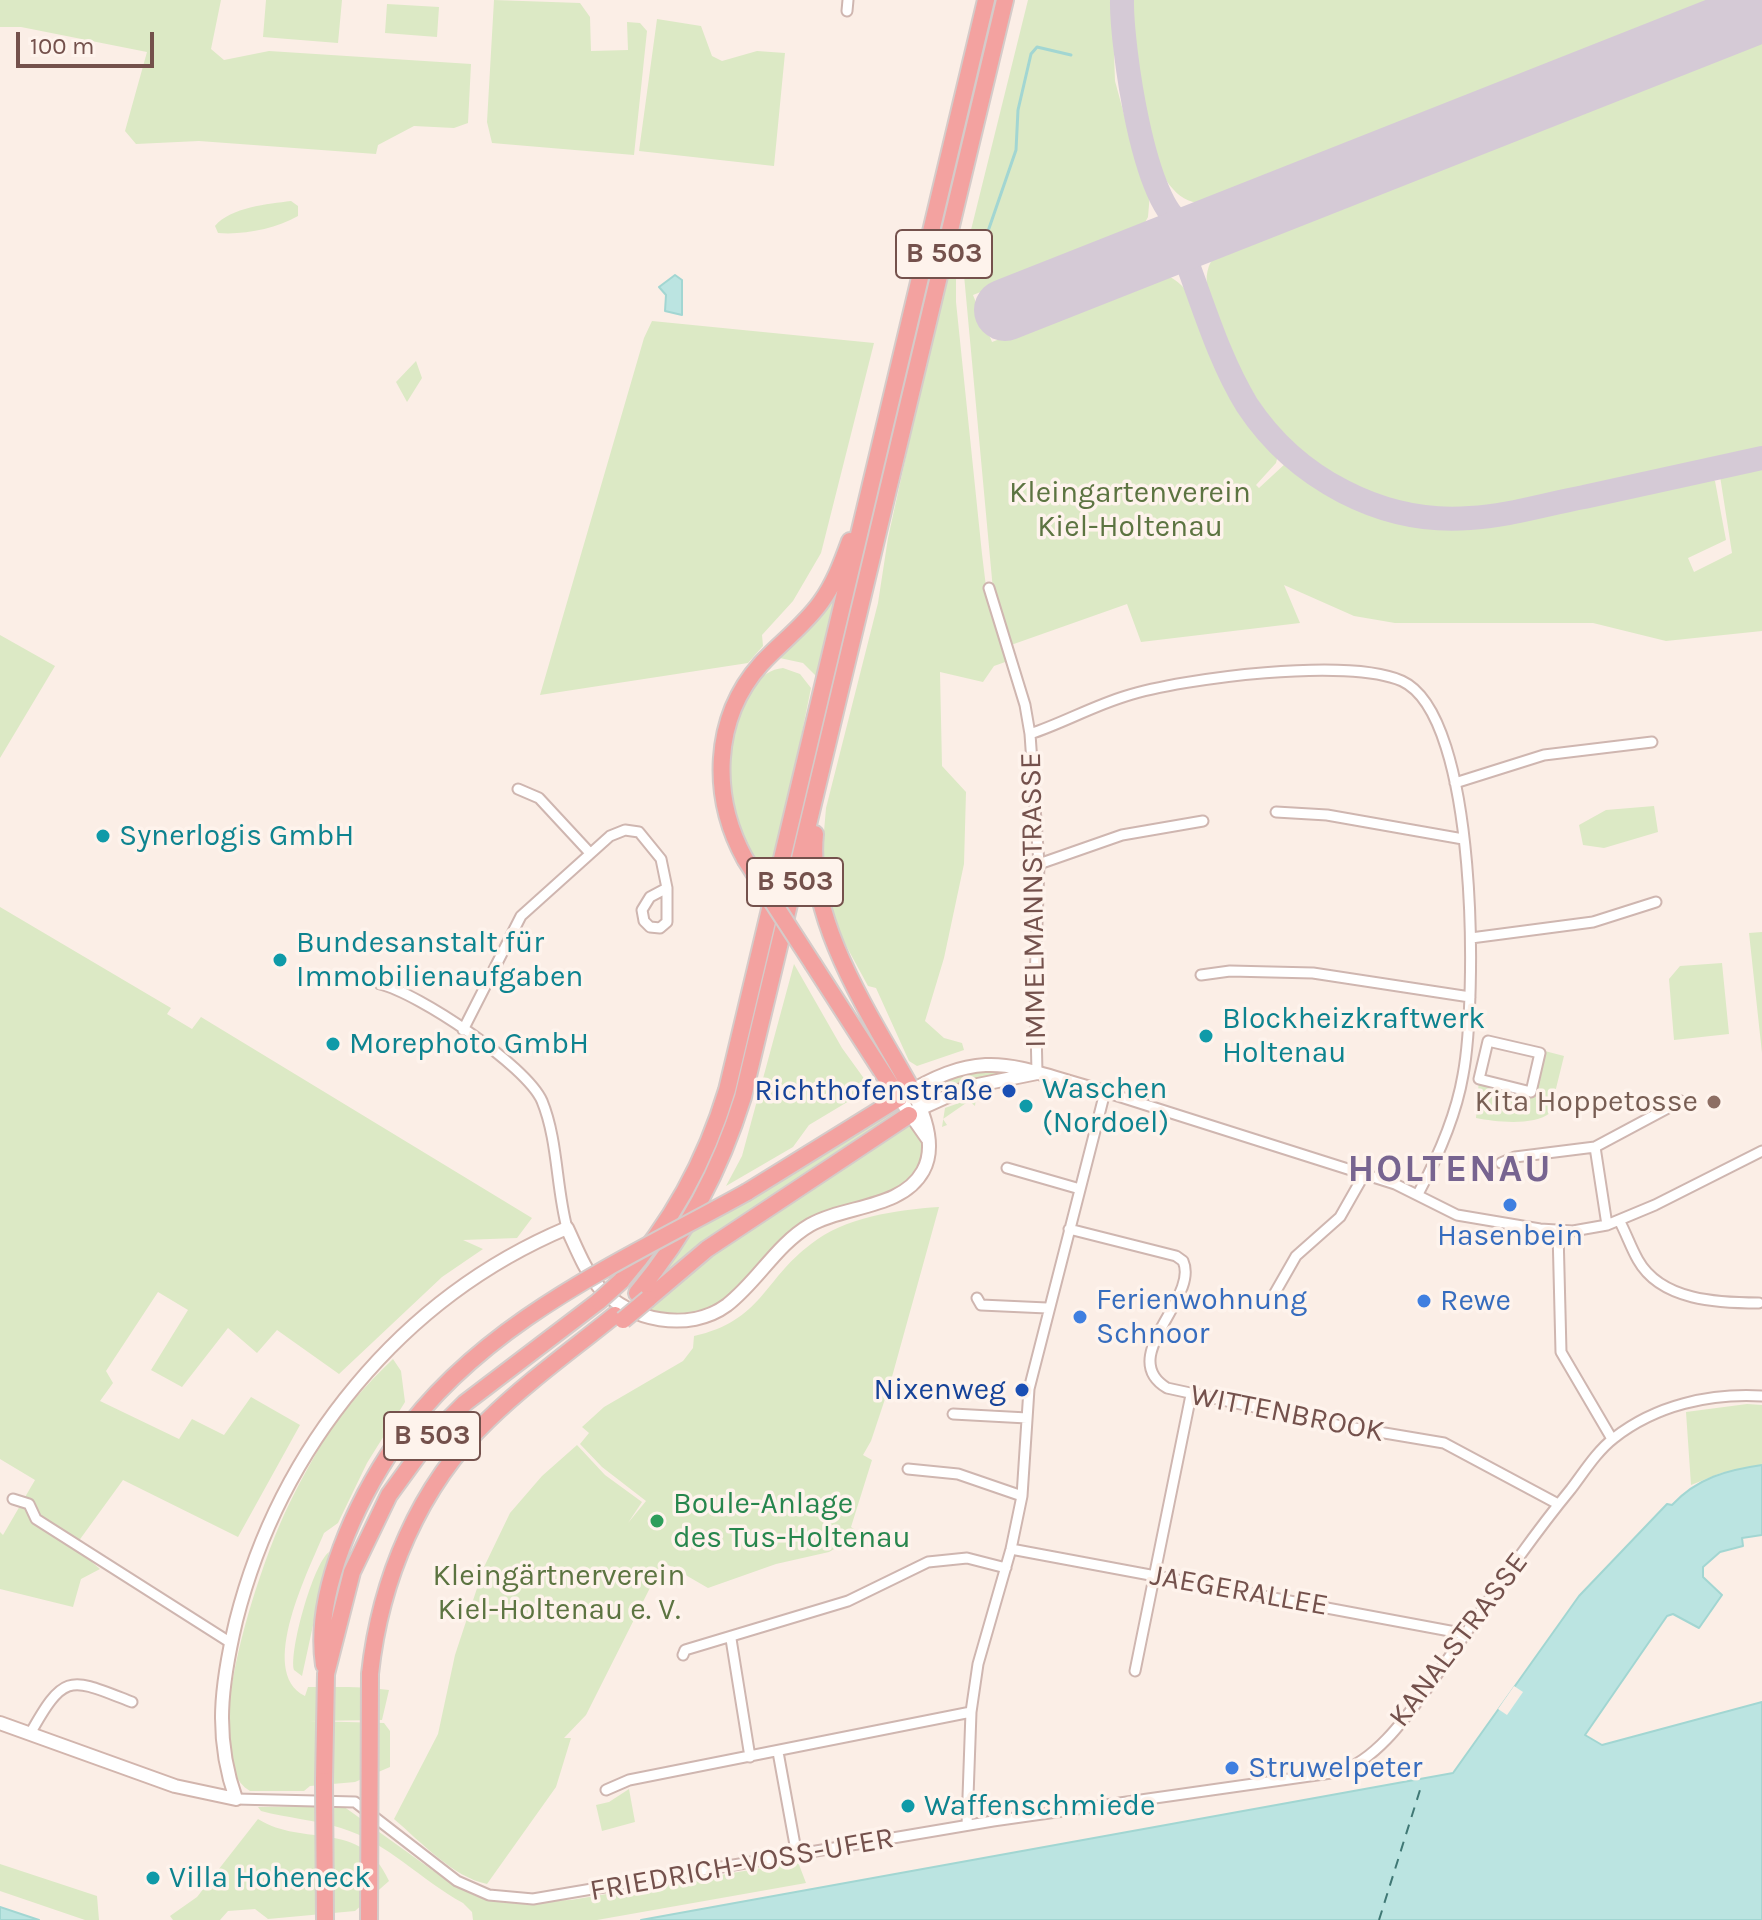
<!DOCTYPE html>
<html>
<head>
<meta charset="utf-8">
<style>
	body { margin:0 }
	#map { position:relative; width:1762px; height:1920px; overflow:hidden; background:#fbeee6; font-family:Karla,sans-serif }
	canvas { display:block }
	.scale { position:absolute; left:16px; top:32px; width:138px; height:36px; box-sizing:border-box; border:4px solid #74514c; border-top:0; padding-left:10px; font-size:24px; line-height:28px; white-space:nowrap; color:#74514c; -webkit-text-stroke:6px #fef3ec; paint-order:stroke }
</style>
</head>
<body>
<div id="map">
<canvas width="1762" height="1920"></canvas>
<div class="scale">100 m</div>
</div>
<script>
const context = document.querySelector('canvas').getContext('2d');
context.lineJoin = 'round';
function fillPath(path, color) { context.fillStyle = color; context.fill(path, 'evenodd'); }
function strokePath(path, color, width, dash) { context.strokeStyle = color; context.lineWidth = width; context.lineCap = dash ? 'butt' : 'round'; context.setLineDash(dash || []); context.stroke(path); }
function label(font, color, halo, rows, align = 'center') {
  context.font = font + ' Karla,sans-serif'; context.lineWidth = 7; context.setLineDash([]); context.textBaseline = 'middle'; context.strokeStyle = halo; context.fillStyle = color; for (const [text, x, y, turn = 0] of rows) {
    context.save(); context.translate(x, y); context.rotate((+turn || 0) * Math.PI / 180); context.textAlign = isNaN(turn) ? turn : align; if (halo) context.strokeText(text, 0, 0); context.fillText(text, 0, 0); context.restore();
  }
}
fillPath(new Path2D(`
	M0,0H221L211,49L224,60L269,51L471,64L468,123L454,128L414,126L378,145L376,154L199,141L136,144L125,131L147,52L21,27H0Z
	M266,0H342L338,43L263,37Z
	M494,0L580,3L590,17L591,51L628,50L627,22L640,23L647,31L634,155L492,143L487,122Z
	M1028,0H1112L1115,81L1135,155L1150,193L1148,217L1142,228L973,295L992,342L1165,275C1203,288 1212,356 1230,390C1242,415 1260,435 1278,455L1276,463L1256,485L1259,488L1286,463C1303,476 1321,491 1341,501C1457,554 1592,503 1710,478L1715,481L1726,540L1688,558L1694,572L1732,553L1720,476L1762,467V631L1666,641L1593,623H1395L1354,616L1284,585L1300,623L1141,642L1127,604L1011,645L993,590L964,275L969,238Z
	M1133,0H1722L1206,204C1193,203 1182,200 1173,189C1144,158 1132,43 1133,0Z
	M387,4L439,7L437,37L385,33Z
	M657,19L701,26L712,56L722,61L757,51L785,53L774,166L639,151Z
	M1762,38V448L1486,508C1346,516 1271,452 1221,327C1212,302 1196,277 1217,253Z
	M291,201L298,206V216C275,229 244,235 218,233L215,226C231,207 268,204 291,201Z
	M956,266V302L982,554L987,595L1008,661L994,666L983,682L940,672L942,766L966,792L964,864L944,958L925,1021L944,1038L962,1043L964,1050L917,1066L909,1061L876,988L868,986L843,940L825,892L822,855L826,808L878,603L888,538L947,269Z
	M652,321L874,343L821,553L793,601L762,635L763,646L748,663L540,695L644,338Z
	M416,361L422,378L407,402L396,382Z
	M841,578L820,680L803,663L775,657Z
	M0,635L55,666L0,758Z
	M783,668L800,674L811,688L775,867L766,876C746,863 733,828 728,805C720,767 736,672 783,668Z
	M1654,806L1658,832L1604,848L1583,845L1579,825L1606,810Z
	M0,907L171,1008L167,1014L192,1029L201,1017L532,1218L517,1238L463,1240L483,1249L442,1277L339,1374L277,1330L257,1353L228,1328L182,1387L151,1370L188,1310L158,1292L106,1371L113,1383L100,1401L179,1439L192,1419L224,1435L251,1397L300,1425L238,1537L123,1480L78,1542V1550L100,1569L81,1579L73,1607L0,1589V1532L3,1535L35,1480L0,1459Z
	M1762,932V1053L1749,933Z
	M1722,963L1729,1034L1674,1040L1669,979L1680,966Z
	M794,964L842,1048L868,1084L864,1092L809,1125L793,1147L726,1186L742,1156Z
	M1541,1050L1564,1056L1550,1113C1534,1126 1496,1122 1476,1118L1479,1079L1531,1092Z
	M989,1068L1012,1073L967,1081L938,1092L934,1083L951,1075Z
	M976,1097L975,1106L969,1101L943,1119L947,1125L942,1127L945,1108Z
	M895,1107L898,1112L896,1117L735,1221L655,1281L689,1232Z
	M909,1115L929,1147L913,1184L801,1230L745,1288L706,1315L639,1314L648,1299Z
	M939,1207L890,1384L871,1441L863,1455L872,1460L851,1527L861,1534L829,1552L776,1564L708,1588L663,1562L586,1715L564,1738H571L556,1787L487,1884C453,1877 421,1842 394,1819L438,1734L455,1655L484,1567L510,1513L542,1476L577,1445L605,1475L642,1502L628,1523L646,1501L602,1467L580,1444L589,1433L582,1427L604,1407L683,1361L693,1348L694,1336C762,1321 763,1280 811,1244C845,1217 896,1210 939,1207Z
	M393,1359L401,1371L405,1402L367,1463L338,1523L324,1533C310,1568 256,1672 305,1696L308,1687C336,1687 361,1686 389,1690L382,1720L309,1721L384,1723L390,1731V1767L355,1782L310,1786L304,1791H250C194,1757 259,1572 280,1524C292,1496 307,1469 322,1443C341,1412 367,1384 393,1359Z
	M1747,1404L1762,1405V1465L1721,1473L1691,1485L1686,1412Z
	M329,1552L302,1676L294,1670C289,1651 313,1564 329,1552Z
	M629,1789L635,1822L602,1831L596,1805L609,1802Z
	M343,1806L453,1885L476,1896L506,1902L571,1900L798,1862L806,1883L597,1920H473L472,1912L463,1903C422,1881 387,1842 341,1828C316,1820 287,1818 261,1811L258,1807Z
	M258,1819C304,1848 361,1818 389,1881L355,1911L268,1919L255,1909L228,1911L220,1920H173L170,1916L197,1897Z
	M0,1864L97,1896L99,1920H85L0,1891Z`), '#dce9c5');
const water = new Path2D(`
	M675,275L682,280V315L665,311L666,295L659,287Z
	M1762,1465V1535L1742,1538L1743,1546L1720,1552L1703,1567V1577L1722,1595L1699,1628L1673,1614L1667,1616L1585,1735L1602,1745L1762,1702V1920H641L1453,1773L1579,1596L1667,1504L1672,1505C1697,1478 1727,1470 1762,1465Z
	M0,1907L39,1920H0Z`);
fillPath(water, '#bbe4e1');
strokePath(water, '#a2d6d2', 2);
fillPath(new Path2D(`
	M1514,1686L1523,1692L1507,1715L1498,1709Z`), '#fbeee6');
strokePath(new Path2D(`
	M975,269L1016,150L1018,110L1031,54L1037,47L1071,55`), '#a2d6d2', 3);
strokePath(new Path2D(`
	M1379,1920L1420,1790`), '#407875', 2, [10, 8]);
strokePath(new Path2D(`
	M1122,0C1121,42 1144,212 1185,225L1225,221
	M1242,216L1209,234L1188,256V265C1205,311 1221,363 1247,405C1295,478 1382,525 1470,518C1508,516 1546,504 1584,497C1643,484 1703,471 1762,458`), '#d5cad6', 24);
strokePath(new Path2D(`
	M1005,310L1762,11`), '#d5cad6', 62);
const street = new Path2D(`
	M847,11L848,0
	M989,588L1025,705L1030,734L1039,864L1035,982L1037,1073
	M1030,734C1063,723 1093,706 1126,696C1183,678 1348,657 1402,681C1479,716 1477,1001 1463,1075C1456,1116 1438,1157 1418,1194
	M1455,783L1544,755L1652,742
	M518,789L539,798L590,853
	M1276,812L1327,815L1463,839
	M1039,864L1122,835L1203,821
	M1471,938L1593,922L1656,902
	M1201,975L1230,971L1313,973L1470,997
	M380,984C418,993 526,1065 542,1101C558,1140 556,1187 567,1228
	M463,1030L521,916L610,836L625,830L639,832L661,859L667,888L650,897L642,910L644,921L650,927L660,928L667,922V888
	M1488,1041L1540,1053L1531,1092L1479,1079Z
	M1595,1147L1607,1225
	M1501,1163L1515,1157L1595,1147L1681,1101
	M1007,1168L1080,1189
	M1619,1220C1626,1233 1631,1248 1638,1260C1661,1301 1719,1303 1759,1303
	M1069,1229L1176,1256L1183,1261C1200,1298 1115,1357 1167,1388L1337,1425L1444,1443L1558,1504
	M1558,1231L1561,1352L1612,1439
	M977,1298L981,1305L1047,1308
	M1272,1298L1296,1256L1340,1217L1365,1173
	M953,1414L1027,1418
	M908,1469L958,1474L1022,1496
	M13,1499L29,1504L36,1519L231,1643
	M1011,1549L1466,1634
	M731,1639L750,1757
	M683,1655L685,1650L848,1601L928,1562L967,1558L1006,1568
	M1135,1671L1191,1395
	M30,1734C65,1671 70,1678 132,1702
	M778,1752L797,1856
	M606,1790L629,1780L971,1712
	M236,1799L355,1802L457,1881L489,1895L533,1899L993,1821L1338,1772C1376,1761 1407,1716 1429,1686C1476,1620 1520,1551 1571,1489C1584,1472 1597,1451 1614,1438C1656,1405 1710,1393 1762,1396
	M967,1825L971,1712L978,1664L1011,1549L1022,1496L1029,1389L1105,1092L1395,1184L1457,1215L1540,1229L1573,1231L1607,1225L1655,1205L1762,1151`);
const secondary = new Path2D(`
	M915,1111L968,1087L1037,1073
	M927,1138L899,1098C988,1043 1013,1068 1105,1092
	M0,1723L175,1786L236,1799C214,1737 221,1685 236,1621C280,1447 401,1298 567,1228C576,1247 585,1271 599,1287C629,1321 689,1333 727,1305C758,1281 776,1245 810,1225C845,1205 902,1209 923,1171C937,1146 924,1113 912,1090`);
const highway = new Path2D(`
	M815,834C806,921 871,1016 912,1090
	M745,859C711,797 712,719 761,664C780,643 804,626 821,602C834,584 842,563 850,541
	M747,1192L899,1098L813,964
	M621,1281C671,1223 705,1163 727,1090L986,0
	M637,1293C687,1233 720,1171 743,1097L1005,0
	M648,1299L707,1249L909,1115
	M324,1665C313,1592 357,1500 397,1442
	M370,1674C380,1580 419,1486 488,1420C527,1382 573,1349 615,1315
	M324,1781L326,1674L352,1572L389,1495L432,1436L465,1403L599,1301`);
strokePath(street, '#cfb6b0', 13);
strokePath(secondary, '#d2b5ad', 16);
strokePath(highway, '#d5cbc9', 20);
strokePath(street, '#fff', 9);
strokePath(secondary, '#fff', 12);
strokePath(highway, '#f3a2a0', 16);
const highwayBridge = new Path2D(`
	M745,859L813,964
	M599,1301L621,1281
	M623,1320L648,1299
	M397,1442C482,1321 621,1262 747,1192
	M324,1781L325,1920
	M369,1920L370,1674`);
strokePath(highwayBridge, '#d5cbc9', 20, []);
strokePath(highwayBridge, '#f3a2a0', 16);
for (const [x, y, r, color] of [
	[103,836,8,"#0f9aa8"],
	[280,960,8,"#0f9aa8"],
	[1206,1036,8,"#0f9aa8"],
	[333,1044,8,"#0f9aa8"],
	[1009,1091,8,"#1a4fb4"],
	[1714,1102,8,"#8d6e63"],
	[1026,1106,8,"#0f9aa8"],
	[1510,1205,8,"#3f7fe0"],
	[1424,1301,8,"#3f7fe0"],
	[1080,1317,8,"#3f7fe0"],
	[1022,1390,8,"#1a4fb4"],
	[657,1521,8,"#2e9e5b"],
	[1232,1768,8,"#3f7fe0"],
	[908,1806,8,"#0f9aa8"],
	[153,1878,8,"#0f9aa8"]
]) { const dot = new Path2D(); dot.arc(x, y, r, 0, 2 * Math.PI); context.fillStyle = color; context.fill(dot); strokePath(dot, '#fef3ec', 3); }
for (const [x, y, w] of [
	[944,254,96],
	[795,882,96],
	[432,1436,96]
]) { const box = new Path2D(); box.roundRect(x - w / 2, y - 24, w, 48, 6); context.fillStyle = '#fef3ec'; context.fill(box); strokePath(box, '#74514c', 2); }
label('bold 28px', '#74514c', null, [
	["B 503",944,254],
	["B 503",795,882],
	["B 503",432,1436]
]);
label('30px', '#5c7441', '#fef3ec', [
	["Kleingartenverein",1130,493],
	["Kiel-Holtenau",1130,527],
	["Kleingärtnerverein",559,1576],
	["Kiel-Holtenau e. V.",559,1610]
]);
label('30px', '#0d838f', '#fef3ec', [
	["Synerlogis GmbH",119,836],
	["Bundesanstalt für",296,943],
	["Immobilienaufgaben",296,977],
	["Blockheizkraftwerk",1222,1019],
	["Holtenau",1222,1053],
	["Morephoto GmbH",349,1044],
	["Waschen",1042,1089],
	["(Nordoel)",1042,1123],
	["Waffenschmiede",924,1806],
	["Villa Hoheneck",169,1878]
], 'left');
label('30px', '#74514c', '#fef3ec', [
	["IMMELMANNSTRASSE",1034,900,-91],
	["WITTENBROOK",1287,1414,11],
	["JAEGERALLEE",1239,1591,10],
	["KANALSTRASSE",1459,1640,-53],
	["FRIEDRICH-VOSS-UFER",742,1865,-10]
]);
label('30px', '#164399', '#fef3ec', [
	["Richthofenstraße",993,1091],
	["Nixenweg",1006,1390]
], 'right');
label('30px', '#785e54', '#fef3ec', [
	["Kita Hoppetosse",1698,1102]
], 'right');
label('30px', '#366cbe', '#fef3ec', [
	["Hasenbein",1510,1236,"center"],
	["Ferienwohnung",1096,1300],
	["Schnoor",1096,1334],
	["Rewe",1440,1301],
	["Struwelpeter",1248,1768]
], 'left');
label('30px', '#27864d', '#fef3ec', [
	["Boule-Anlage",673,1504],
	["des Tus-Holtenau",673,1538]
], 'left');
context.letterSpacing = '2px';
label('bold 38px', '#776490', '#fef3ec', [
	["HOLTENAU",1450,1170]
]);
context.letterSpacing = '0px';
</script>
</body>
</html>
